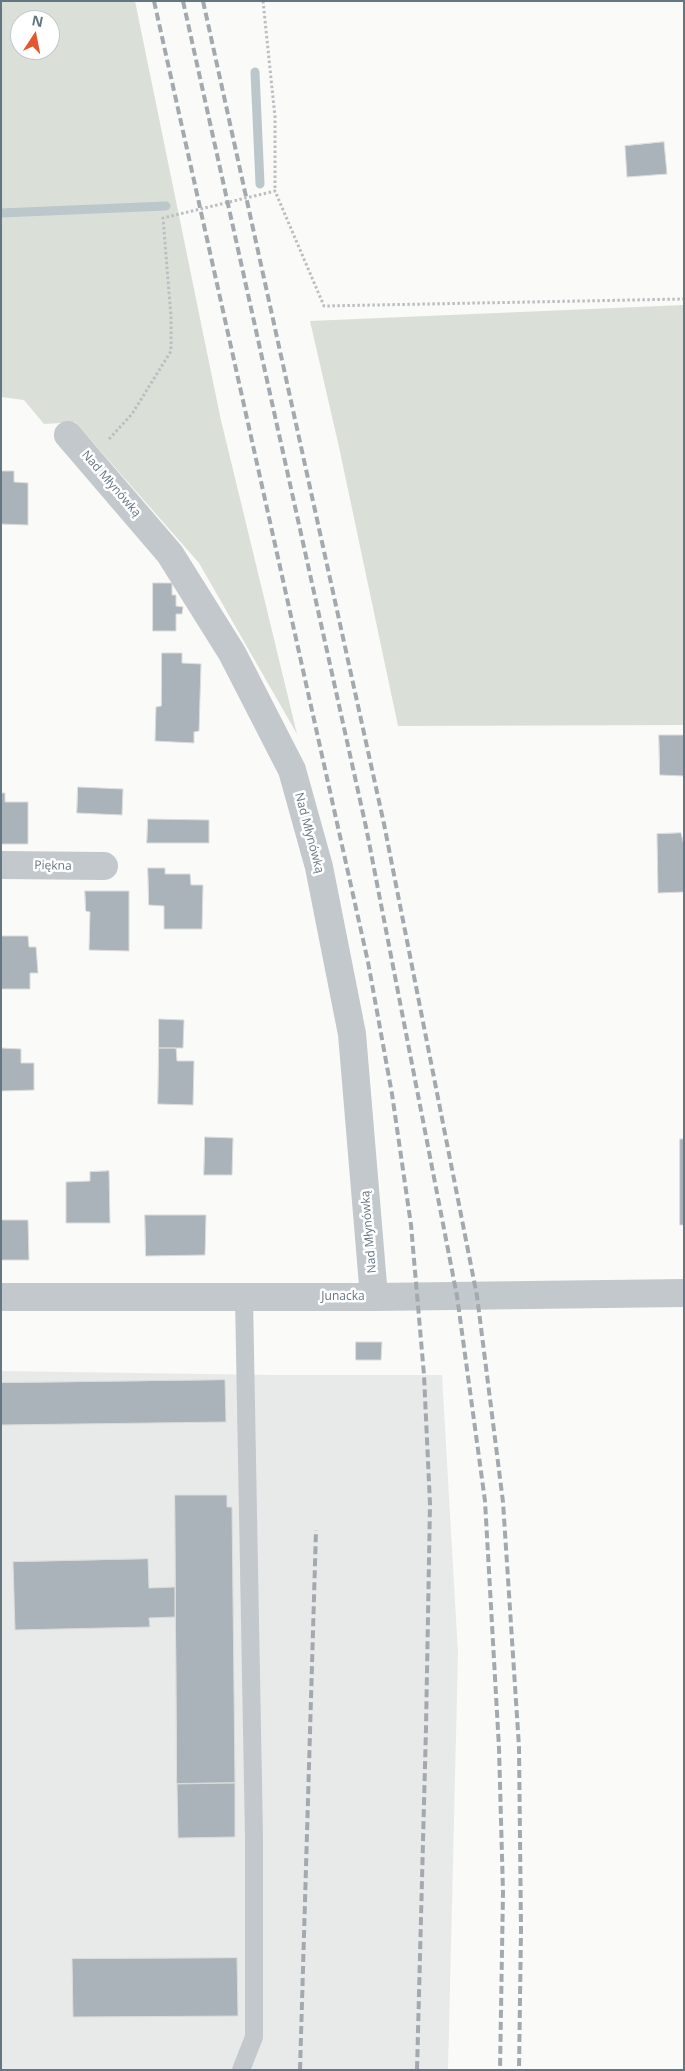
<!DOCTYPE html>
<html>
<head>
<meta charset="utf-8">
<style>
	body { margin:0 }
	#map { position:relative; width:685px; height:2071px; overflow:hidden; background:#fafaf8; font-family:"Open Sans",sans-serif }
	canvas { display:block }
	.frame { position:absolute; inset:0; border:2px solid #657683; pointer-events:none }
	.north { position:absolute; left:10px; top:10px; width:50px; height:50px; box-sizing:border-box; background:#fff; border:1px solid #c1c8cd; border-radius:50%; rotate:11deg; font-size:14px; font-weight:700; line-height:20px; text-align:center; color:#657683 }
	.north::after { content:''; display:block; margin:auto; width:18px; height:22px; background:#e4572e; clip-path:polygon(50% 0,100% 100%,50% 72%,0 100%) }
</style>
</head>
<body>
<div id="map">
<canvas width="685" height="2071"></canvas>
<div class="frame"></div>
<div class="north">N</div>
</div>
<script>
const context = document.querySelector('canvas').getContext('2d');
context.lineJoin = 'round';
function fillPath(path, color) { context.fillStyle = color; context.fill(path, 'evenodd'); }
function strokePath(path, color, width, dash) { context.strokeStyle = color; context.lineWidth = width; context.lineCap = dash ? 'butt' : 'round'; context.setLineDash(dash || []); context.stroke(path); }
function label(font, color, halo, rows, align = 'center') {
  context.font = font + ' "Open Sans",sans-serif'; context.lineWidth = 5; context.setLineDash([]); context.textBaseline = 'middle'; context.strokeStyle = halo; context.fillStyle = color; for (const [text, x, y, turn = 0] of rows) {
    context.save(); context.translate(x, y); context.rotate((+turn || 0) * Math.PI / 180); context.textAlign = isNaN(turn) ? turn : align; if (halo) context.strokeText(text, 0, 0); context.fillText(text, 0, 0); context.restore();
  }
}
fillPath(new Path2D(`
	M1,1371L273,1375H442L458,1653L448,2070H1Z`), '#e8e9e9');
fillPath(new Path2D(`
	M135,1L220,416L297,734L199,563L75,422L44,424L24,400L1,397V2ZM20,20H50V50H20Z
	M684,305V725L398,726L339,447L310,321Z`), '#dadfd7');
strokePath(new Path2D(`
	M255,72L260,184
	M1,213L166,206`), '#bbc7cb', 9);
const building = new Path2D(`
	M664,142L667,174L627,177L625,146Z
	M1,471H14V482L28,483V525L1,524Z
	M153,583H172V595H176V606L183,607L182,614H176V631H153Z
	M162,653H182V663L201,664L199,731L194,732V743L155,741L156,707L161,706Z
	M659,735H684V776L660,775Z
	M78,787L123,789L122,815L77,813Z
	M1,793H5V802H28V844H1Z
	M148,819L209,820V843H147Z
	M681,833L684,845V892L658,893L657,834Z
	M148,868H165V874H190L191,885H203L202,929H164V906L149,905Z
	M85,891H129V951L89,950L90,912L86,911Z
	M1,936H28L29,947H36L38,973H30V989H1Z
	M159,1019L184,1020L183,1048H159Z
	M1,1048L21,1049V1063H34V1090L1,1091Z
	M159,1048H176L177,1061H194L193,1105L158,1104Z
	M205,1137L233,1138L232,1175H204Z
	M680,1139H684V1225H680Z
	M109,1171L110,1223H66V1182L90,1181V1172Z
	M145,1215H206L205,1255L146,1256Z
	M1,1220H28L29,1260H1Z
	M356,1342H382L381,1360H356Z
	M225,1380L226,1422L1,1425V1383Z
	M175,1495H227V1507H232L235,1783L177,1784Z
	M148,1559L149,1588L175,1587V1617L149,1618L150,1627L15,1630L13,1562Z
	M235,1783V1837L178,1838L177,1784Z
	M237,1958L238,2016L73,2017L72,1959Z`);
fillPath(building, '#aab3b9');
strokePath(building, '#dcdcda', 1);
strokePath(new Path2D(`
	M263,1L275,117V191
	M109,439L132,414L171,351V317L163,218L275,191L324,306L684,299`), '#bbbfc2', 3, [2.5, 2.5]);
strokePath(new Path2D(`
	M241,2070L254,2037V1837L244,1297`), '#c3c8cc', 18);
strokePath(new Path2D(`
	M68,435L170,554L232,653L292,770L319,867L352,1034L374,1297
	M1,865L104,866
	M1,1297H374L684,1293`), '#c3c8cc', 28);
strokePath(new Path2D(`
	M154,1L368,962L392,1094L411,1225L424,1375L430,1504L426,1728L417,2070
	M183,1L366,827L457,1296L485,1501L499,1748L503,1892L500,2070
	M203,1L384,824L477,1296L503,1502L519,1747L521,1929L519,2070
	M300,2070L316,1530`), '#a2aab0', 4, [8, 4]);
label('12px', '#657683', '#fff', [
	["Nad Młynówką",111,484,49],
	["Nad Młynówką",309,833,75],
	["Piękna",53,866,1],
	["Nad Młynówką",369,1232,-95],
	["Junacka",343,1297]
]);
</script>
</body>
</html>
